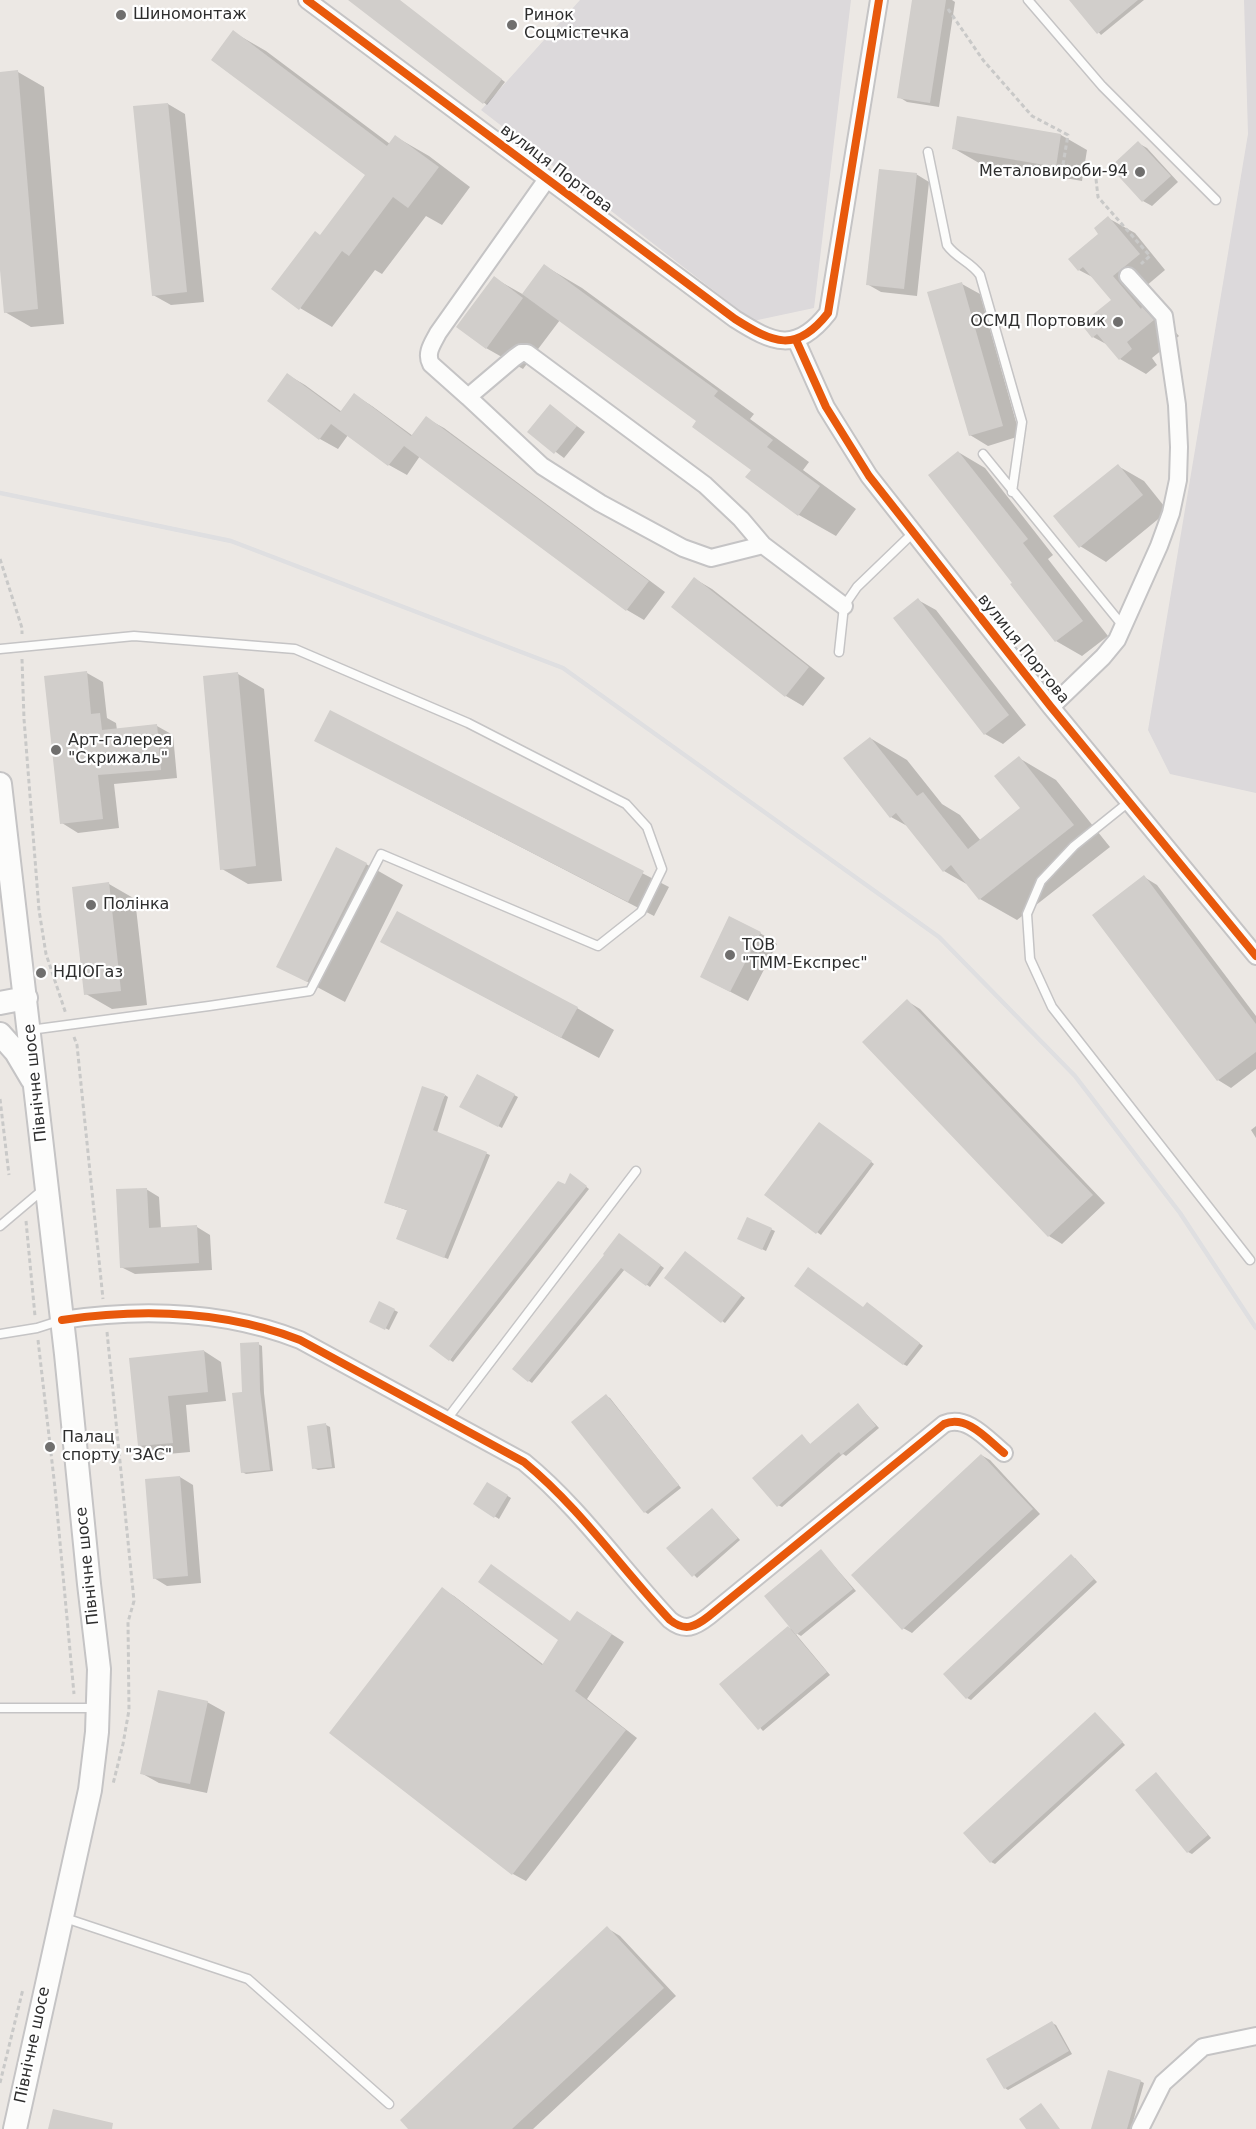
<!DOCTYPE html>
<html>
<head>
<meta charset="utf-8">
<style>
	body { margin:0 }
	canvas { display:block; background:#ece8e4 }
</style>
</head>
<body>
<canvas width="1256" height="2129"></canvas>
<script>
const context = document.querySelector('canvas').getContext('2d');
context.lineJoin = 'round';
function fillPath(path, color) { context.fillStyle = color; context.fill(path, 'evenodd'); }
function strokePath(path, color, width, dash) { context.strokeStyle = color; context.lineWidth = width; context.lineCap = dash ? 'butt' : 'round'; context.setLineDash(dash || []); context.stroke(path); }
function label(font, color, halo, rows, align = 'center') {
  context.font = font + ' "DejaVu Sans",sans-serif'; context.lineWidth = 4.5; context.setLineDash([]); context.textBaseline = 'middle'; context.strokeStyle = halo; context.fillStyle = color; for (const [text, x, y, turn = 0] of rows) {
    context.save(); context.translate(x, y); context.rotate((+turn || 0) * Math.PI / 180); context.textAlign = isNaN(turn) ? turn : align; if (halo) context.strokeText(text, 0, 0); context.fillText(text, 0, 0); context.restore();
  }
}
fillPath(new Path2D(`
	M580,0H851L814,308L753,321L481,110Z
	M1244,0H1256V793L1170,774L1148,730L1248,134Z`), '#dcd9db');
fillPath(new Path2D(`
	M350,0H398L505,82L487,105Z
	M913,0H952L955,2L939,107L907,102L899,97Z
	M1071,0H1144L1101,35Z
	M233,32L266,51L390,144L396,137L429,156L470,187L442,225L426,216L382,274L375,270L332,327L300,308L321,236L367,175Z
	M18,72L44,87L64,324L31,327L5,312L0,253V73Z
	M168,104L185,114L204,302L171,305L153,295Z
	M958,118L1061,135L1087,150L1082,181L979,163L953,148Z
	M1138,143L1147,148L1178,182L1152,206L1143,201L1112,167Z
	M916,174L929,182L917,296L881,292L867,284Z
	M1108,218L1135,233L1165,270L1139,292L1179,336L1152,358L1157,365L1146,374L1120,359L1108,345L1093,337L1113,300L1096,279L1079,270Z
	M545,266L582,288L754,414L750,419L809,462L803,470L856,509L836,536L799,515L747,476L753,469L698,421L560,320L523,369L486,348L494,278L524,295Z
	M962,284L980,294L1020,436L988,446L970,435Z
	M288,375L305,385L342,412L355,395L372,406L413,436L426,418L444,428L665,592L644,620L627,610L420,456L407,475L389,465L348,435L338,449L320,439L269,401Z
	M550,406L585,432L564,458L529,432Z
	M958,452L985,468L1053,555L1048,559L1108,636L1082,656L1056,641L1012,585L1014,583Z
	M1118,466L1144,481L1168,511L1106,562L1080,546Z
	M695,579L712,589L825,678L803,706L786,696Z
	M918,600L936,610L1026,725L1003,744L985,734Z
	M87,673L103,682L107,718L116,723L117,730L157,726L173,735L177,778L114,784L119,828L78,833L62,823Z
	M238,674L264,689L282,881L248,884L222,869Z
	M331,712L669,887L654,916L316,741Z
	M870,738L907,760L942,804L960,815L981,841L1022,809L1019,758L1056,780L1110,847L1017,920L980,899L970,886L944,871L909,827L891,817Z
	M366,864L403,885L345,1002L278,966Z
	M1144,877L1157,885L1256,1016V1069L1231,1088L1218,1080Z
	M109,884L135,899L147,1005L112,1009L86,994Z
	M760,933L777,944L748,1001L702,977Z
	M382,942L577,1008L614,1030L599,1058Z
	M907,1001L920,1009L1105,1203L1062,1244L1049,1236Z
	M478,1076L518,1097L502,1128L461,1107Z
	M445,1095L448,1097L437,1133L490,1155L448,1259L401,1240L409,1211L389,1204Z
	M823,1126L874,1164L821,1235L766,1195Z
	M1256,1126V1138L1251,1130Z
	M574,1177L589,1189L453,1362L450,1360Z
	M146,1189L159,1197L161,1229L197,1227L210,1235L212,1270L135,1274L121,1267Z
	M748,1219L775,1231L766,1251L743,1240Z
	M623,1237L664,1268L650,1287L625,1269L532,1383L529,1381L514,1369Z
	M689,1255L745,1298L725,1323L722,1321Z
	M380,1303L398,1312L389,1330L371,1321Z
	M871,1306L923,1346L907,1366L903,1364Z
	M258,1344L262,1346L264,1393L273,1471L246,1474L242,1472L243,1394Z
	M204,1351L221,1362L226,1401L186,1405L190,1452L157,1455L139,1445L130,1359Z
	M606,1396L610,1398L681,1488L648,1514L645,1512Z
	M858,1405L879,1428L846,1456L843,1454L782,1507L778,1505L802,1436L811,1445Z
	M326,1425L330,1427L335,1468L318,1470L314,1468Z
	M981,1455L990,1460L1040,1514L912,1633L903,1628Z
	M180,1477L193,1485L201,1583L167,1586L154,1578Z
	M488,1484L511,1498L499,1519L475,1504Z
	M712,1509L740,1540L697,1578L668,1548Z
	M821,1551L856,1591L801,1636L794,1632L830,1675L763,1731L721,1684L788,1627L795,1631Z
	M1075,1558L1097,1582L971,1700L967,1698Z
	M442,1589L454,1596L544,1665L572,1622L590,1620L624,1642L587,1699L637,1738L526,1881L513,1874L331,1733Z
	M207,1702L225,1712L207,1793L159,1783L141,1773Z
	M1095,1714L1125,1745L995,1864L991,1862Z
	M1156,1774L1211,1838L1192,1854L1188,1852Z
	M607,1928L620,1936L676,1996L533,2129H410Z
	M1052,2023L1056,2025L1072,2054L1008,2090L1005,2088Z
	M1140,2081L1144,2083L1131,2129H1097Z`), '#0003');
fillPath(new Path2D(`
	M348,0H400L502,79L483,104Z
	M912,0H946L930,103L897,98Z
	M1069,0H1138L1097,34Z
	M233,30L387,146L395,135L439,167L408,208L393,197L349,256L342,251L299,310L271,289L315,231L320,235L365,175L211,60Z
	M18,70L38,309L4,313L0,270V72Z
	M168,103L187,292L152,296L133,106Z
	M957,116L1061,134L1056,167L952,149Z
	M1138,141L1171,176L1142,202L1110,167Z
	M879,169L917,173L904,289L866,285Z
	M1108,216L1140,254L1113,276L1141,309L1142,307L1154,320L1127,342L1132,349L1119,360L1097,334L1092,338L1081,324L1111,300L1083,267L1078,271L1068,259L1098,234L1094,228Z
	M544,264L718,391L714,396L773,440L767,447L820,486L798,516L745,477L751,470L692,427L696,421L522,294Z
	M494,276L523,298L486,349L456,327Z
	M962,282L1003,426L969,436L927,292Z
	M287,373L340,412L354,393L411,436L426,416L649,581L626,611L404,446L388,466L331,424L319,440L267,401Z
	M550,404L577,426L554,454L527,432Z
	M958,451L1028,539L1023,543L1083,621L1055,642L1010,584L1012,583L928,475Z
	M1118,464L1143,495L1079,548L1053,516Z
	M694,577L809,667L785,697L671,607Z
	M918,598L1009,715L984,735L893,618Z
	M87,671L91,714L100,713L102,730L157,724L161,770L98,775L103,819L60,824L44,676Z
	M238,672L256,866L220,870L203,676Z
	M330,710L644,871L628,902L314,741Z
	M870,737L917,796L923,792L968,849L1020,808L994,776L1019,756L1074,825L979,900L951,865L943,872L896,813L890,818L843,758Z
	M336,847L367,863L307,982L276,967Z
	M1144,875L1256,1024V1052L1217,1081L1092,915Z
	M109,882L121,991L84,995L72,887Z
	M397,911L578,1007L561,1038L380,942Z
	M729,916L761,932L730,992L700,977Z
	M907,999L1093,1195L1048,1237L862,1042Z
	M477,1074L515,1094L498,1127L459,1107Z
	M422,1086L445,1094L433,1130L487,1152L444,1258L396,1239L407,1210L384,1203Z
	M819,1122L872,1161L816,1234L764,1195Z
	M570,1173L587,1186L449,1361L429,1346L558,1181L565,1184Z
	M147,1188L149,1228L197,1225L199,1263L120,1268L116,1189Z
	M747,1217L772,1228L762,1250L737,1239Z
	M619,1233L661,1265L646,1286L621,1268L528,1382L512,1369L604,1255L603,1254Z
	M685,1251L742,1295L721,1323L664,1278Z
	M808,1267L863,1307L867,1302L920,1343L903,1365L794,1286Z
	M379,1301L395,1309L385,1330L369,1322Z
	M259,1342L260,1390L270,1470L241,1473L232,1393L242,1392L240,1343Z
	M204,1350L208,1392L168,1396L173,1443L138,1446L129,1358Z
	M606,1394L679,1485L644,1513L571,1422Z
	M858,1403L876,1426L841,1455L839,1452L777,1507L752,1478L802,1434L810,1444Z
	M326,1423L332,1467L312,1469L307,1426Z
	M981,1454L1033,1509L902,1630L851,1575Z
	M180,1476L188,1576L153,1579L145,1479Z
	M487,1482L508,1495L494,1518L473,1504Z
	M712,1508L738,1538L692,1577L666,1548Z
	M821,1549L853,1589L796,1635L764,1596Z
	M1071,1554L1094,1579L966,1699L943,1674Z
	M491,1564L570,1621L577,1611L612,1634L575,1691L626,1730L512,1875L329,1733L442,1587L542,1665L558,1640L478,1582Z
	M788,1626L827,1672L758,1730L719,1684Z
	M158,1690L208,1701L190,1784L140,1774Z
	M1095,1712L1123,1742L990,1863L963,1833Z
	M1156,1772L1208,1835L1187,1853L1135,1790Z
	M607,1926L664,1988L512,2129H408L400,2120Z
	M1052,2021L1069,2051L1004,2089L986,2059Z
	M1108,2070L1141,2080L1127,2129H1091Z
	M1041,2103L1060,2129H1026L1019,2119Z
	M53,2109L113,2123L112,2129H48Z`), '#d1cecb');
const lane = new Path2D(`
	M1028,0L1102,86L1216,200
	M928,152L947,245C956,258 971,262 980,275L1022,422L1012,492
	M983,454L1123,626
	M0,649L134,636L295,649L468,723L626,804L647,827L662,869L641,912L598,946L381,854L310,991L209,1006L30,1030
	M839,652L844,606L857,587L913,533
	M1130,801L1074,846L1041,881L1027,914L1030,959L1052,1007L1250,1260
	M0,1226L45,1188
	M0,1334L37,1328L62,1320
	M447,1419L636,1171
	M0,1708H97
	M62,1917L248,1979L389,2104`);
const street = new Path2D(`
	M307,0L735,319C773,343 796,354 828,313L879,0
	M547,179L438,333C433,343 425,353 431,364L468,397L514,358L521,353H527L705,485L741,519L763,545L844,606
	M796,340L826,407L869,476L1051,707L1256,956
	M468,397L542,466L600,503L683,548L711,558L763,545
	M1051,707L1103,657L1117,640L1159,546L1171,513L1178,480L1179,447L1177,405L1164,316L1128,276
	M62,1320C143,1308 223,1310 300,1340L524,1462C580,1508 621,1568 670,1620C685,1632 695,1627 709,1616L944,1424C967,1414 988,1440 1004,1453
	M1140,2129L1163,2083L1203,2047L1256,2036`);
const secondary = new Path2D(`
	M0,784L66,1354L89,1584L99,1669L97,1732L90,1790L15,2129
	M0,1003L26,998
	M0,1034L16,1052L32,1079`);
strokePath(lane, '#c5c4c5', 11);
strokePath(street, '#c5c4c5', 20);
strokePath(secondary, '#c5c4c5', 26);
strokePath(new Path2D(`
	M948,9L983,60L1032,116L1068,135L1061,176
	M1096,179L1098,197L1150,256L1141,264
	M0,559L22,628V634
	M22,659L24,719L39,910L46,954L66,1014
	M74,1037L77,1045L103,1299
	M0,1099L9,1175
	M26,1221L35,1316
	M107,1332L134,1601L128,1622L129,1710L123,1744L113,1784
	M38,1340L55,1488L74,1694
	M0,2083L23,1989`), '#c9c9c8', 3, [4.5, 3]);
strokePath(lane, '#fcfcfb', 8);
strokePath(street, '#fcfcfb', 16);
strokePath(secondary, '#fcfcfb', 22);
strokePath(new Path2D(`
	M0,493L231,541L563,668L939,937L1075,1076L1180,1213L1256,1328`), '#dfdfe1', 4.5);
strokePath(new Path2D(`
	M307,0L735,319C773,343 796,354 828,313L879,0
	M796,340L826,407L869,476L1051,707L1256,956
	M62,1320C143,1308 223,1310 300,1340L524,1462C580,1508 621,1568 670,1620C685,1632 695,1627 709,1616L944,1424C967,1414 988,1440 1004,1453`), '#e8590c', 8);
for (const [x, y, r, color] of [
	[121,15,6,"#706f6e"],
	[512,25,6,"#706f6e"],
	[1140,172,6,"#706f6e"],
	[1118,322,6,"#706f6e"],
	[56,750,6,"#706f6e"],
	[91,905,6,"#706f6e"],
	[730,955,6,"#706f6e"],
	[41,973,6,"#706f6e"],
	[50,1447,6,"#706f6e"]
]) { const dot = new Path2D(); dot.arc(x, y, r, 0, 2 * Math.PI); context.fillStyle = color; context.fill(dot); strokePath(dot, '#fff', 2); }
label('16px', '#2e2e2e', '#fff', [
	["Шиномонтаж",133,15],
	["Ринок",524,16],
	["Соцмістечка",524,34],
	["Металовироби-94",1128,172,"right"],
	["ОСМД Портовик",1106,322,"right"],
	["Арт-галерея",68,741],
	["\"Скрижаль\"",68,759],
	["Полінка",103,905],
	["ТОВ",742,946],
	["\"ТММ-Експрес\"",742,964],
	["НДІОГаз",53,973],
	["Палац",62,1438],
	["спорту \"ЗАС\"",62,1456]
], 'left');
label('16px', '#2e2e2e', '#fff', [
	["вулиця Портова",556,169,37],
	["вулиця Портова",1023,649,51],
	["Північне шосе",36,1083,-96],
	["Північне шосе",88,1566,-96],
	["Північне шосе",33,2045,-78]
]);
</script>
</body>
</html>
